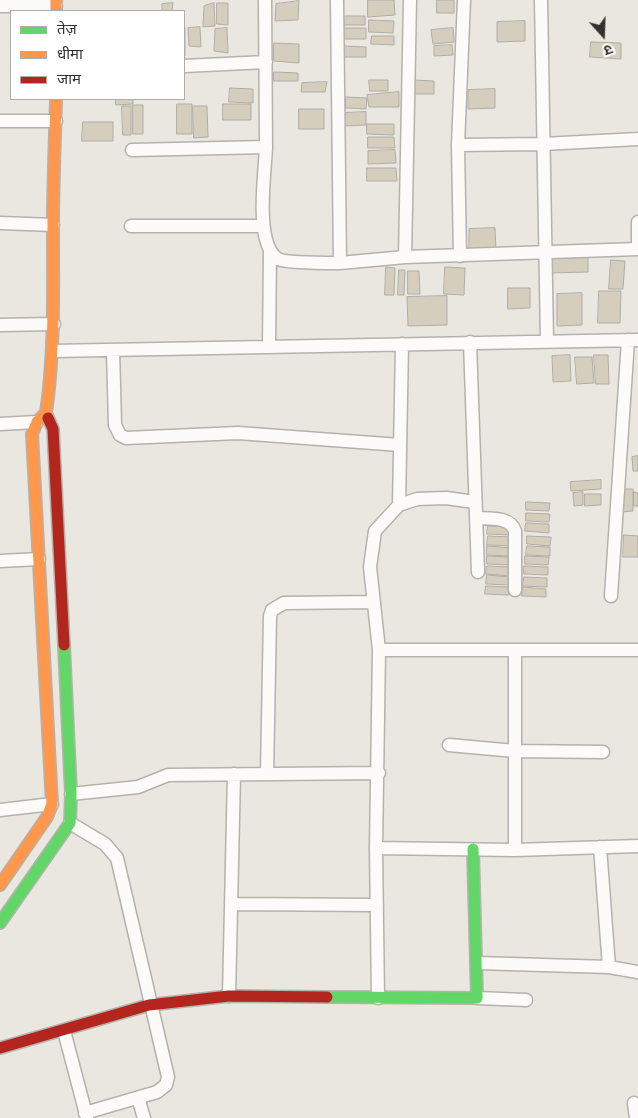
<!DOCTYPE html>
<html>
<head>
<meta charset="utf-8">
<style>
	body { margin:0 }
	#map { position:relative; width:638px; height:1118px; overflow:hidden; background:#eae7e0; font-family:"Source Sans 3","Noto Sans Devanagari",sans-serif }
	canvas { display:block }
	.legend { position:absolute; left:10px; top:10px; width:175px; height:90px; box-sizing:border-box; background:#fff; border:1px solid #adadab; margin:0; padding:6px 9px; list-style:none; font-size:15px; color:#33312d }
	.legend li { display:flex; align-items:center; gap:10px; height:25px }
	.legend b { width:25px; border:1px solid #adadab }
	.north { position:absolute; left:578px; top:10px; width:50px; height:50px; -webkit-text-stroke:4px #fff; paint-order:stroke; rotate:160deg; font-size:14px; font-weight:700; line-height:20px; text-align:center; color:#33312d }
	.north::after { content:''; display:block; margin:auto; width:18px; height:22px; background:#33312d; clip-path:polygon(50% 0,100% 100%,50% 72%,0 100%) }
</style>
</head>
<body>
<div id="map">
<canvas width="638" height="1118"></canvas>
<ul class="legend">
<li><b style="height:6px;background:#63d668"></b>तेज़</li>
<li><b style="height:6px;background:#ff974d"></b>धीमा</li>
<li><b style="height:6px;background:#b3261e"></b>जाम</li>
</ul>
<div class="north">उ</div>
</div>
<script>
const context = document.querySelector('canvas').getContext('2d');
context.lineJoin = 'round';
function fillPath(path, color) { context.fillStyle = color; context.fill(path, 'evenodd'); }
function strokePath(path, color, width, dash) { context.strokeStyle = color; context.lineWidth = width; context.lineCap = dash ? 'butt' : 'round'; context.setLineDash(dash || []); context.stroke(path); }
const building = new Path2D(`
	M368,0H394L395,15L368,17Z
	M437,0H454V13H437Z
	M299,1L298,20L275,21L276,4Z
	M173,3L172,11H162V4Z
	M214,3L215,26L203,27L204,6Z
	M217,3H228V25L217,24Z
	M344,16H365V25H344Z
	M369,20L394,21L393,33L369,32Z
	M525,21V41L497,42V22Z
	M184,27H185V56H184Z
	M200,27L201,47L189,46L188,28Z
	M227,28L228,53L214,51L215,29Z
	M343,28H366V39H343Z
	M453,28L454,42L433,44L431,30Z
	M372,36H394V45L371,44Z
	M591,42L621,43V59L590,57Z
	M274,43L299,44V63L274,61Z
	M452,45L453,55L434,56V46Z
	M343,46L366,47V57H343Z
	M274,72L298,73V81H274Z
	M369,80H388V91H370Z
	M413,80L434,81V94H413Z
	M327,82L325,92H301L302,83Z
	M230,88L253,89V103L229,102Z
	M495,89V108L468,109V90Z
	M399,92V107H369L367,95Z
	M346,97L367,98L366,109L346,108Z
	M116,99H133V104L116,105Z
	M177,104H192V134H177Z
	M223,104H251V120H223Z
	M133,105H143V134H133Z
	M122,106H131V135H123Z
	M193,106H207L208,137L194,138Z
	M299,109H324V129H299Z
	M366,112V125L344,126L343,113Z
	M83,122H113V141H82Z
	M367,124H394V135L367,134Z
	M368,137H394L395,148H368Z
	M395,150L396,163L368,164V151Z
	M367,168H396L397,181H367Z
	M495,228L496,250L469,251V229Z
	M588,258V272L548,273V259Z
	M611,260L625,261L623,289H609Z
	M386,267L395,268L394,295H385Z
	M445,267L465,268L464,295L444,294Z
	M399,270H405L404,295H398Z
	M408,271H419L420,294H408Z
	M508,288H530V308L508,309Z
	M599,291H621L620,323H598Z
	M582,293V325L557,326V294Z
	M447,296V325L408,326L407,297Z
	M570,355L571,381L553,382L552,356Z
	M594,355H608L609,384H596Z
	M575,357H592L594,383L577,384Z
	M638,456V471H633L632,457Z
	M601,480V489L571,491L570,482Z
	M620,489H633V511L621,512Z
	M583,492V505L574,506L573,493Z
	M634,492L638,493V506H634Z
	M585,494H601V505L585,506Z
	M526,502L550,503L549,511L526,510Z
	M526,513L550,514L549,522L526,521Z
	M526,523L549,524V533L525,531Z
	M488,526L511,527V535L487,534Z
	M624,535L638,536V557H623Z
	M488,536L511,537V546L487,545Z
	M527,536L551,537L550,546L527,544Z
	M487,546L510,548V556L487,555Z
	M527,546L550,547V556L526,555Z
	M487,556L511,557L510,565L487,564Z
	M525,556L549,557L548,565L525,564Z
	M487,566L510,567V576L486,574Z
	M524,566L548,567V575L524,574Z
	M487,575L510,577V585L486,584Z
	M524,577L547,578V587L523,586Z
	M486,586L509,587V595L485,594Z
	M523,587L546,589V597L522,596Z`);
fillPath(building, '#d6cebc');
strokePath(building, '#afada8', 1);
const street = new Path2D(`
	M337,0L340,263L405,257
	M410,0L405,257L638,249
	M541,0L547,341
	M0,6H56
	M184,66L266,62
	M0,121H56
	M458,145L543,144L638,139
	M266,147C265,173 254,244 278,259C285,263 329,263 340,263
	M132,150L266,147L265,0
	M638,222V249
	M0,223L53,225
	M131,226H263
	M460,256L458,145L464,0
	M0,325L54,324
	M470,342L478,572
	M269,347L270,251
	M113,350L115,425L120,435L126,438L238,433L400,445
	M53,351L638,340
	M0,424L37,422
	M475,502L446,498L417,499L399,505L375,531L370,567L379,650H638
	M399,505L402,344
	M476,518C489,519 510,516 515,531V590
	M0,561L39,559
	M611,596L628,340
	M379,650L376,848L515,850V651
	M449,745L515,751L603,752
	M267,774L270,616L272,610L284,603L374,602
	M71,794L138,787L168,775L379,773
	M0,810L52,804
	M70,823L105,844L117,858L168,1077L166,1085L157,1092L85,1113
	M600,847L609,967
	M376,848L378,998
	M515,850L638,846
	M231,904L377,905
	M477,963L609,967L638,972
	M229,996L234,774
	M477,998L526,1000
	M64,1031L87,1118
	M138,1098L144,1118
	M634,1103L636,1118`);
const fast = new Path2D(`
	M0,923L70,823L71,794L64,645
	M327,997L477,998L473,849`);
const slow = new Path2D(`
	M56,0V11
	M48,418L46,413C55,350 53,289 53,226C53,183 55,141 56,99
	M0,885L47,817L52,804L32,434L37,422L46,413`);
const jam = new Path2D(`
	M48,418L53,429L64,645
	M0,1048L149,1005L229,996L327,997`);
strokePath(street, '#b4b2ad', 15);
strokePath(fast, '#b4b2ad', 14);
strokePath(slow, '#b4b2ad', 14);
strokePath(jam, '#b4b2ad', 14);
strokePath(street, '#fcfbfa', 12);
strokePath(fast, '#63d668', 11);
strokePath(slow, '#ff974d', 11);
strokePath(jam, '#b3261e', 11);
</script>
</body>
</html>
